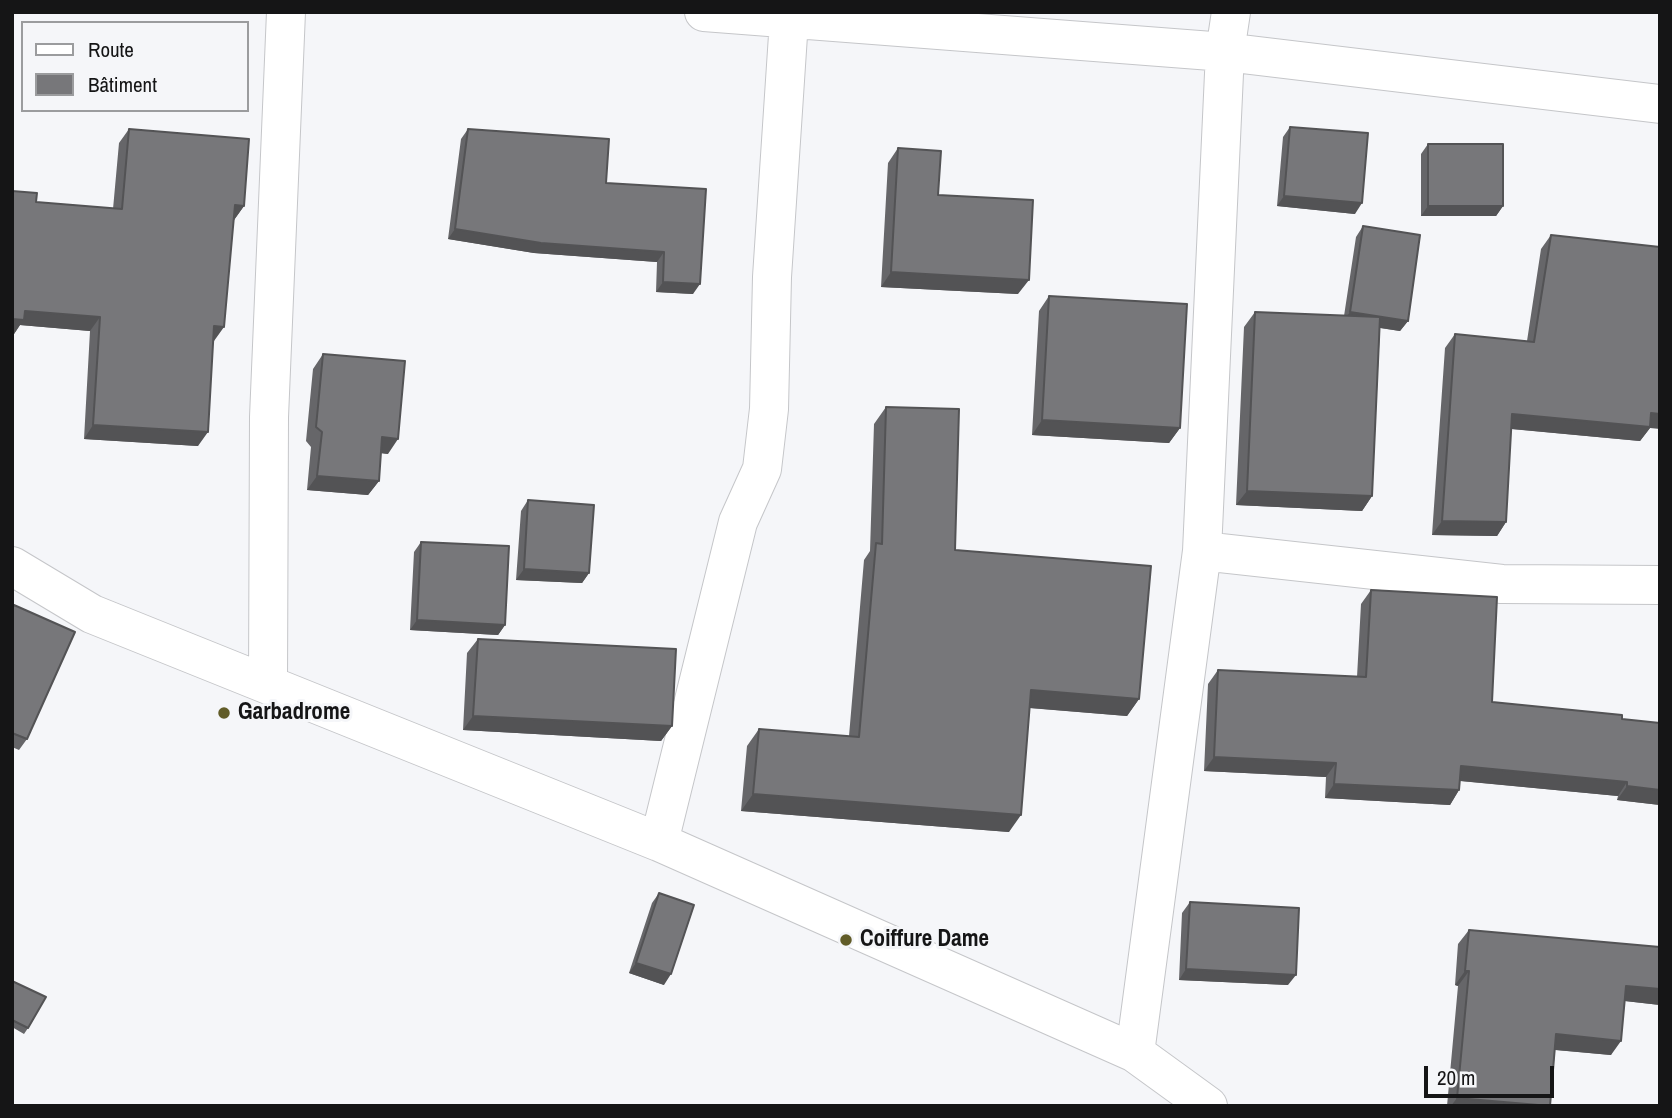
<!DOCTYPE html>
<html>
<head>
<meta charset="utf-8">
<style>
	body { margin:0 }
	#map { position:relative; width:1672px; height:1118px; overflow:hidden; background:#f5f6f9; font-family:"Archivo Narrow",sans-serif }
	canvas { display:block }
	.frame { position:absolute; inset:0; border:14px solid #151516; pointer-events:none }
	.legend { position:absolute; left:21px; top:21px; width:228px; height:91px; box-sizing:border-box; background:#f5f6f9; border:2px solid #9b9c9e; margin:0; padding:9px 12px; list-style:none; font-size:21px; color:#151516 }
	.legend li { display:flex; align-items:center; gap:14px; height:35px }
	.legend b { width:35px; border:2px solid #9b9c9e }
	.scale { position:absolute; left:1424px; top:1066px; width:130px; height:32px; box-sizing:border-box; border:4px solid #151516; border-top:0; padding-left:9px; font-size:21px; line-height:24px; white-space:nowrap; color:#151516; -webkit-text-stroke:5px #f5f6f9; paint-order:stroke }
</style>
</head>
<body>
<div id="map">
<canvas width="1672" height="1118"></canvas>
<div class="frame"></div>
<ul class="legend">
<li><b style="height:9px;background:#fff"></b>Route</li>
<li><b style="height:19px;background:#77777a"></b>Bâtiment</li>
</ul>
<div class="scale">20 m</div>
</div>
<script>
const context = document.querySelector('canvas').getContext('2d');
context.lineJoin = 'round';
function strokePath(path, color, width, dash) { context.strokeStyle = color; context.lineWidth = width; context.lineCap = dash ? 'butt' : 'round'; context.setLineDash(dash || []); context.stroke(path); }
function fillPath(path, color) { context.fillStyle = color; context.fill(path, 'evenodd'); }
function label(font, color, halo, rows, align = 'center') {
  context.font = font + ' "Archivo Narrow",sans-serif'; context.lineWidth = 6; context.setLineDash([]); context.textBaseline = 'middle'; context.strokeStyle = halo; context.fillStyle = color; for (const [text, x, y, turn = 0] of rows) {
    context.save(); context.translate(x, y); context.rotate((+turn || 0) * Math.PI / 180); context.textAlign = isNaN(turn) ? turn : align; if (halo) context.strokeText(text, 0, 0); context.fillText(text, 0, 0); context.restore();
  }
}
const street = new Path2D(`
	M704,12L1225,52L1660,104
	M1202,551L1502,584L1660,585
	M12,566L92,614L659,842L1135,1053L1208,1106
	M268,683L269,417L286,12
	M659,842L738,522L762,469L769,409L772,277L789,20
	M1135,1053L1202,551L1225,52L1231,12`);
strokePath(street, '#c5c6c9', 40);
strokePath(street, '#fff', 38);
fillPath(new Path2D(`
	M1290,127L1355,214L1277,206L1283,137Z
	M129,129L244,206L234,220L214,341H213L198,446L84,439L90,331L20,325L14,334H12V191L36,202L113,209L119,143Z
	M468,129L606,183L706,189L693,294L656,292L657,262L534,253L448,239L461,139Z
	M1428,144L1503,206L1496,216H1421V154Z
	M898,148L938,195L1018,294L881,287L888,163Z
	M1363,226L1408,321L1400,331L1380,328L1372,496L1362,511L1236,505L1244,327L1255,312L1344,316L1356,237Z
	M1551,235L1650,428L1640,441L1511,429L1506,522L1497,536L1432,535L1445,348L1455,334L1527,341L1541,249Z
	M1049,296L1180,428L1169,443L1032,435L1039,311Z
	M323,354L388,454L381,453L379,481L368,495L307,490L311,447L306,441L313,369Z
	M886,407L955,550L1139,699L1127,716L1029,708L1009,832L741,811L747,746L759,729L849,736L864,560L870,551L874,424Z
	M528,500L589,573L582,583L516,580L521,511Z
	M421,542L505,625L498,635L410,630L414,552Z
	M1371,590L1492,702L1622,719L1660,805L1617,800L1618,796L1460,781L1459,790L1450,805L1325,798L1326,777L1204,771L1208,684L1218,670L1357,677L1361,604Z
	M14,605L27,739L19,750L12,747V608Z
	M478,639L672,726L661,741L463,730L467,653Z
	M659,893L664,985L629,973L652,903Z
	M1190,902L1288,985L1179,980L1182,913Z
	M1469,930L1660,1005L1625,1001L1611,1055L1555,1050L1550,1106H1447L1458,986L1455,985L1458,944Z
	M12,981L28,1028L24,1034L12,1027Z`), '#666669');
fillPath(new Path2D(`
	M1284,196L1362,203L1355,214L1277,206Z
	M235,205L244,206L234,220Z
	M1428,206H1503L1496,216H1421Z
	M455,229L664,252L657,262L534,253L448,239Z
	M891,272L1029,280L1018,294L881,287Z
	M663,282L700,284L693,294L656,292Z
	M25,311L100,317L90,331L20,325L14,334H12V319Z
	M1350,312L1408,321L1400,331L1343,322Z
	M214,326L224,327L214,341L204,340Z
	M1651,413L1660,414V429L1650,428L1640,441L1502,428L1512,414Z
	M1042,420L1180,428L1169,443L1032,435Z
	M93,425L208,432L198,446L84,439Z
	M382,437L398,439L388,454L372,452Z
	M317,476L379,481L368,495L307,490Z
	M1247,491L1372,496L1362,511L1236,505Z
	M1442,521L1506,522L1497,536L1432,535Z
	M524,569L589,573L582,583L516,580Z
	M417,620L505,625L498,635L410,630Z
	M1031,690L1139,699L1127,716L1019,707Z
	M473,716L672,726L661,741L463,730Z
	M1214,757L1336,763L1326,777L1204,771Z
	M1461,766L1627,782L1618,796L1451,780Z
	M1334,784L1459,790L1450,805L1325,798Z
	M1627,786L1660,790V805L1617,800Z
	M753,794L1021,815L1009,832L741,811Z
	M636,963L671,974L664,985L629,973Z
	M1186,969L1296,975L1288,985L1179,980Z
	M1465,971H1469L1458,986L1455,985Z
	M1626,986L1660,989V1005L1616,1000Z
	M1556,1034L1621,1041L1611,1055L1546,1049Z
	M1457,1098L1544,1106H1451Z`), '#535355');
const building = new Path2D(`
	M1290,127L1368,133L1362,203L1284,196Z
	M129,129L249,139L244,206L235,205L224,327L214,326L208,432L93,425L100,317L25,311L24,320L12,319V191L37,193L36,202L122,209Z
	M468,129L609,139L606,183L706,189L700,284L663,282L664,252L541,243L455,229Z
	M1428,144H1503V206H1428Z
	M898,148L941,151L938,195L1033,200L1029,280L891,272Z
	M1363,226L1420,235L1408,321L1350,312Z
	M1551,235L1660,247V414L1651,413L1650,427L1512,414L1506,522L1442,521L1455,334L1534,342Z
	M1049,296L1187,304L1180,428L1042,420Z
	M1255,312L1380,317L1372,496L1247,491Z
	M323,354L405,361L398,439L382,437L379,481L317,476L322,432L316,427Z
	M886,407L959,409L955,550L1151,566L1139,699L1031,690L1021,815L753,794L759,729L859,737L876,543L882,544Z
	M528,500L594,505L589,573L524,569Z
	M421,542L509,546L505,625L417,620Z
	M1371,590L1497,597L1492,702L1622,715V719L1660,723V790L1627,786V782L1461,766L1459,790L1334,784L1336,763L1214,757L1218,670L1366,677Z
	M14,605L75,632L27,739L12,733V610Z
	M478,639L676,649L672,726L473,716Z
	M659,893L694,905L671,974L636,963Z
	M1190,902L1299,908L1296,975L1186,969Z
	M1469,930L1660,947V989L1626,986L1621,1041L1556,1034L1550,1106L1457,1098L1469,971H1465Z
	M12,981L46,997L28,1028L12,1020Z`);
fillPath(building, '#77777a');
strokePath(building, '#535355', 2);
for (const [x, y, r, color] of [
	[224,713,7,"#615c28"],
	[846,940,7,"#615c28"]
]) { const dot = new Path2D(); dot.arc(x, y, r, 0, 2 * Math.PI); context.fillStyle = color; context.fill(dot); strokePath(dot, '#f5f6f9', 2.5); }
label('bold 23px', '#151516', '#f5f6f9', [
	["Garbadrome",238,713],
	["Coiffure Dame",860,940]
], 'left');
</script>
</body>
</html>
